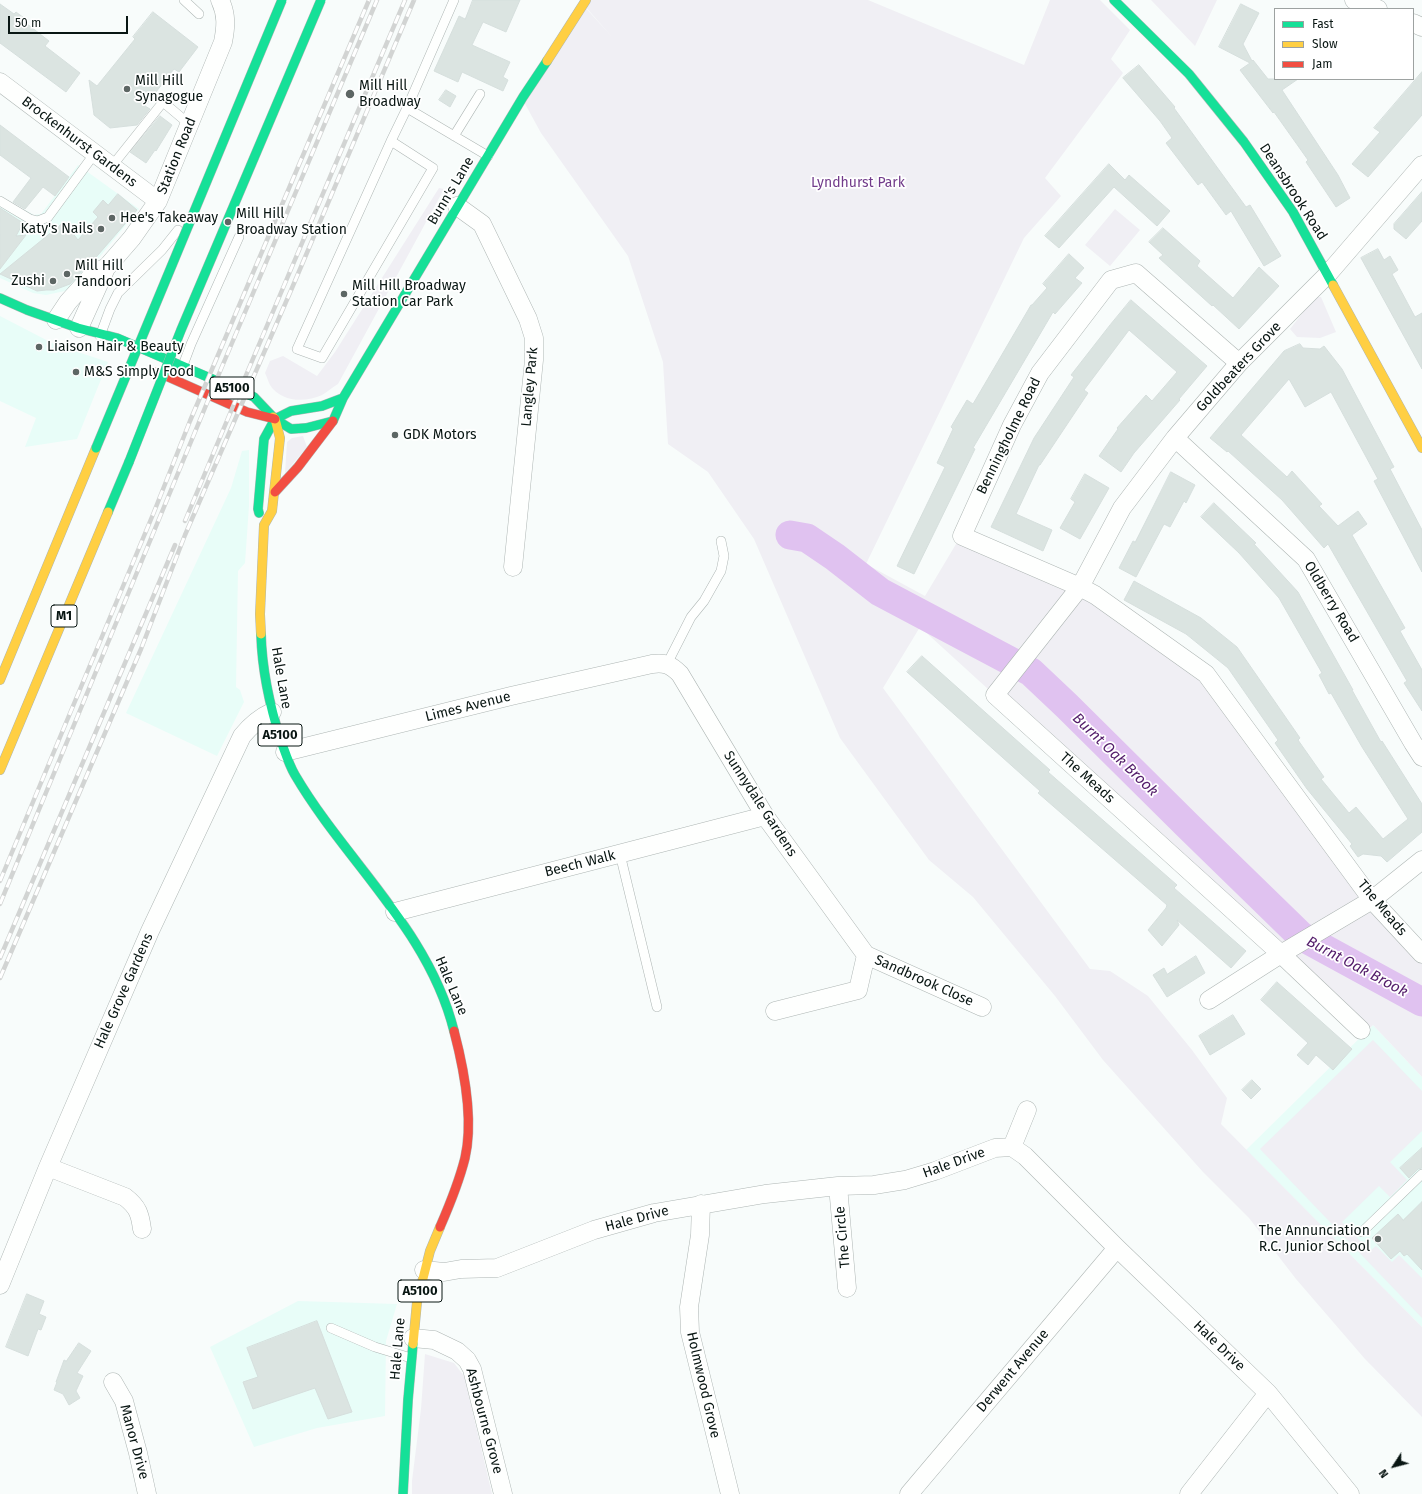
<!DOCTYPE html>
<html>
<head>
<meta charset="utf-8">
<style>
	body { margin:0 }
	#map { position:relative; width:1422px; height:1494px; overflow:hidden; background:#f8fcfb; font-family:"Fira Sans",sans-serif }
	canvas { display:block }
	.legend { position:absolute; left:1274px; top:8px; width:140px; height:72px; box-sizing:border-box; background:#fff; border:1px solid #9da2a1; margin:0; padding:5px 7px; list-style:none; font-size:12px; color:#091613 }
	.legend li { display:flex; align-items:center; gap:8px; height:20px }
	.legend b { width:20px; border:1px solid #9da2a1 }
	.north { position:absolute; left:1374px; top:1446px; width:40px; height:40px; -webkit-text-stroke:3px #fff; paint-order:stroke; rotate:234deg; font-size:11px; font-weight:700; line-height:16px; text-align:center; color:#091613 }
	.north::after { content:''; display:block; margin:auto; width:14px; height:18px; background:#091613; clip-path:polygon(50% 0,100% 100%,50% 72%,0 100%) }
	.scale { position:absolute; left:8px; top:16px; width:120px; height:18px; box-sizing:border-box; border:2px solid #091613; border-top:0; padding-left:5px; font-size:12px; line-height:14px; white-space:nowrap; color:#091613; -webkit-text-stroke:3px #fff; paint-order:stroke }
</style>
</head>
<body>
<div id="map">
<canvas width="1422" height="1494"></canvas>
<ul class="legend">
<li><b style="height:5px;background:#16e098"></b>Fast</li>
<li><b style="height:5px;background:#ffcf43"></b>Slow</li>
<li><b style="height:5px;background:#f24e42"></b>Jam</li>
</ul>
<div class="north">N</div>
<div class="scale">50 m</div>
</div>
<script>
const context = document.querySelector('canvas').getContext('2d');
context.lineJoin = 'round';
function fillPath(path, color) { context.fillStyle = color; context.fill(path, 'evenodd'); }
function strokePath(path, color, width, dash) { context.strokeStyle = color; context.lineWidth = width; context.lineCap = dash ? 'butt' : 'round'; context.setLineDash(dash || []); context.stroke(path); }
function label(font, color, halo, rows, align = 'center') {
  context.font = font + ' "Fira Sans",sans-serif'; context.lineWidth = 3.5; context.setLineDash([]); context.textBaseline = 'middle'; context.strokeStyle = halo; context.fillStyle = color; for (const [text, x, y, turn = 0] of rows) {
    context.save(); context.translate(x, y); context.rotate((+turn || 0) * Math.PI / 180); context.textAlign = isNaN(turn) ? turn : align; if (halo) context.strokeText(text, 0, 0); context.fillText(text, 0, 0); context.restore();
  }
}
fillPath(new Path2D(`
	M78,165L139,209L79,282L65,291L46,295L33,293L0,278V196L34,215L41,214Z
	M0,316L54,344L108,362L77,439L25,447L36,418L0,401Z
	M249,450V506L245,563L238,571L236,687L240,690L244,702L217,756L126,713L231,488L242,451Z
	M1373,1025L1422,1077V1327L1246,1150Z
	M298,1301L397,1304L386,1341L385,1416L317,1428L254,1447L210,1347Z`), '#e8fdf8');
fillPath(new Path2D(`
	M586,0H868L1024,65L1050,0H1100L1130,30L1111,59L1123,73L1045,178L1061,196L1024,238L866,564L925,596L962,534L1080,587L1206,674L1422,954V1077L1373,1025L1365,1033L920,627L883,688L1090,969L1110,971L1148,996L1192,1050L1227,1098L1221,1124L1422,1327V1417L1365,1359L1296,1279L1249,1218L1203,1172L1103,1060L1055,996L973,897L929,860L840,738L754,539L708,472L668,444L663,362L628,256L541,133L524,102L583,5L613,38L583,4Z
	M1151,0H1217L1195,46Z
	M439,188L444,189L338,384C333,387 327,392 322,395C305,403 281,402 270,385C268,381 267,377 265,373L270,361L283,356L317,376L335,352Z
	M1115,209L1140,230L1110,266L1085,245Z
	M1315,297H1321L1336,332L1320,338L1297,337L1290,329Z
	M303,436L307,447L285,473L287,442L292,438Z
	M1373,1040L1422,1091V1131L1390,1162L1407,1180L1390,1197L1379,1186L1342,1222L1370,1251L1376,1246L1392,1262L1399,1255L1422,1278V1318L1260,1149Z
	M425,1354L454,1363L464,1376L492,1494H412V1481L421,1409Z`), '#f0eff4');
strokePath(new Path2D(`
	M790,535L807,538L835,557L880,592L1031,672L1067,706L1187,825L1301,936L1422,1002`), '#e0c2f0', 29);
const building = new Path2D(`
	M473,0H520L506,32L483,22L472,45L510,62L503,77L508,80L503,91L462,72L458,82L434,71L459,16L465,19Z
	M0,4L14,14L16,12L28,21L26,23L49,41L45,46L80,73L66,92L0,43Z
	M1241,4L1259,13L1243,44L1252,61L1253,60L1268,79H1298L1282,90L1338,175L1350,198L1336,207L1306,162L1308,160L1274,112L1273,113L1240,70L1250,63L1219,47Z
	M153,12L198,47L179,72L174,69L145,106L150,109L137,125L110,128L94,115L89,80L97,86L135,39L133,37Z
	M1139,65L1175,107L1174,108L1246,207L1250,205L1281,256L1264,266L1231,211L1226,215L1202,182L1198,185L1166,143L1172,138L1160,121L1123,78Z
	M1422,72V115L1368,177L1352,164L1380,132L1374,128Z
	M446,90L456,96L450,107L439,100Z
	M160,116L172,125L156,151L155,150L146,163L130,152Z
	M0,125L69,177L55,196L43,187L25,209L13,202L31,178L0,155Z
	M1109,164L1125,180L1129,175L1170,211L1157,226L1114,187L1059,248L1045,236Z
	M1422,192V221L1406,239L1394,229V224Z
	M118,194L137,210L91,263L86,266L70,284L54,290H46L37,291L0,274L64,222L78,240L98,217L93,212L103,200L108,205Z
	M0,208L23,223L16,236L26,235L0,269Z
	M1163,228L1200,261L1197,266L1233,298L1259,267L1279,286L1239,329L1213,305L1212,306L1159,258L1163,255L1149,242Z
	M1378,249L1384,260L1390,256L1398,270L1392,274L1415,317L1422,313V369L1361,258Z
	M1069,254L1084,268L1075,278L1082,283L1055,314L1053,312L973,448L975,449L914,574L897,566L945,467L937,463L953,429L951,427L967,400L973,404L1031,305H1032L1047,288L1043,284Z
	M1131,300L1207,366L1179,399L1180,400L1134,453L1121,472L1099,456L1118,429L1117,428L1146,395L1152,401L1177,372L1129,330L1084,390L1088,393L1040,465H1039L1016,514L1052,530L1043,551L991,527L1034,438L1074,377L1071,375L1110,325Z
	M1300,344L1303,348L1320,349L1324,346L1342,369L1394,467L1390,469L1422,530V572L1374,481L1378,479L1331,392L1305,407L1289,379L1241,435L1287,477L1292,471L1322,504L1319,506L1338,526L1358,511L1367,524L1352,535L1405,628L1400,631L1422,670V711L1404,683L1407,681L1328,544L1324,548L1282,500L1228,451L1227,452L1210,438L1284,351Z
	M1171,472L1195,485L1186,503L1184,501L1170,527L1164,524L1136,577L1119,568L1133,541L1135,542Z
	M1085,474L1109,488L1080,539L1060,528L1075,502L1071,499Z
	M1214,503L1256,543L1254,544L1298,592L1353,690H1352L1381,742L1382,741L1422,804V832L1387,862L1381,856L1363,854L1358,857L1350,846L1352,844L1307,789L1275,743L1278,740L1228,668L1186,634L1124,600L1134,581L1201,618L1237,647L1300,738L1298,740L1324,777L1321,779L1349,813L1356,807L1383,839L1408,819L1362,747L1331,693L1329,694L1319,675L1322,673L1279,598L1239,553L1201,517Z
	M922,656L1050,770L1048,772L1177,885L1174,888L1246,951L1231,968L1177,920L1179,925L1162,946L1148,930L1166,908L1167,905L1038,793L1040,791L907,672Z
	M1196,956L1205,973L1167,997L1153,975L1164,968L1167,974Z
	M1277,982L1352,1049L1333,1070L1316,1055L1308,1065L1297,1055L1308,1043L1261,1000Z
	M1233,1015L1245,1034L1210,1055L1199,1036Z
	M1252,1080L1261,1089L1251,1099L1242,1090Z
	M1422,1148V1168L1418,1169L1409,1178L1400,1168Z
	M1422,1202V1270L1407,1254L1404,1256L1400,1251L1391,1259L1372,1238L1398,1214L1403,1220Z
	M27,1294L44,1301L39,1314L46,1317L41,1330L38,1329L28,1356L6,1347Z
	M317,1321L352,1412L328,1419L315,1388L253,1409L243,1382L258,1377L247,1348Z
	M79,1343L91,1351L77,1373L83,1376L76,1391L80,1398L69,1405L63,1394L54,1390L57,1382H56L64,1360L66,1361Z`);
fillPath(building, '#dbe4e1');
strokePath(building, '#d6dfdd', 1);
const lane = new Path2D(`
	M184,0L199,14
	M454,0L407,108L488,156
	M454,136L480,94
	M391,141L433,168L322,358L297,349L391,141L407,108
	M112,166L163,102L189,124
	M0,201L30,219L38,221L48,217L95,153
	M100,336L110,309L118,293L162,250L178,230
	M182,368L191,344L239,237
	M667,664L691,617L704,601L721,571L724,556L721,541
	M620,854L657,1007
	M1362,1232L1422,1174
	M331,1328L375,1347L411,1358`);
const street = new Path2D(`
	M1354,0L1378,9
	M1413,23L1422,27
	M0,82L158,201
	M457,206L482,224L528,319L534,338V360L513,567
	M56,320L68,302L94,273L105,268
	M79,328L106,268L132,238L158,201L223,42C226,27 227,15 220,0
	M1239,363L1136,273L1111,280L1040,373L1012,425L962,536L1080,587L1095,595L1206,674L1372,900L1422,954
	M1175,438L1306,559L1413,743L1422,757
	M285,752L511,696L652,664C665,662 671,665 680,674L765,816L866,955
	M395,912L765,816
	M866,955L982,1007
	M1209,1000L1281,954L1372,900L1422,860
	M775,1011L858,990L866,955
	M1361,1030L1281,954L995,695L1080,587L1122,508L1175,438L1239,363L1328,274L1422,165
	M1012,1147L1027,1110
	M48,1167L125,1197C138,1207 140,1214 142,1229
	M838,1186L847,1288
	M701,1204L700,1235L689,1307L690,1332L730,1494
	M424,1270L444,1272L461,1269L497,1268L594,1230L654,1213L765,1194L838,1186L874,1185L905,1180L935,1171L995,1148L1012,1147L1025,1156L1117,1248L1268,1393L1350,1494
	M0,1285L48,1167L150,931L242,736C251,725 259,718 272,712
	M413,1338L434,1340L457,1351L467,1360L472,1369L503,1494
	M113,1382L124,1401L138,1453L147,1494
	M909,1494L1117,1248
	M1189,1494L1268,1393`);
const fast = new Path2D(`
	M1114,0L1189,74L1244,142L1293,212L1333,285
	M0,298L27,310L78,328L117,338L254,397L273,417
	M343,398L322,406L291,411L275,419L291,429L306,428L333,421L343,398L523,97L547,61
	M108,512L129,462
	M259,513L258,509L264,439L275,419
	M261,634C262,670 270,707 281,741C285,752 289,765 295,775C346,862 429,930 454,1031
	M403,1494L408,1400L413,1344`);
const slow = new Path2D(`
	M547,61L586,0
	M1333,285L1422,448
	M261,634L260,614L264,525L272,511L280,438L275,419L273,417
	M0,680L96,448
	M0,770L108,512
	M413,1344L417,1302L430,1251L440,1227`);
const jam = new Path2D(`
	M157,372L247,412L275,419
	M275,492L298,467L333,421
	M440,1227C450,1204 459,1182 465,1158C474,1119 464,1069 454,1031`);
strokePath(lane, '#aeb6b4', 10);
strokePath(street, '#aeb6b4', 19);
strokePath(fast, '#aeb6b4', 10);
strokePath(slow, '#aeb6b4', 10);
strokePath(jam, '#aeb6b4', 10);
strokePath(lane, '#fefffe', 9);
strokePath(street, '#fefffe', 18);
strokePath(fast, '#16e098', 9);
strokePath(slow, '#ffcf43', 9);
strokePath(jam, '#f24e42', 9);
const rail = new Path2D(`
	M185,521L244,380L405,0
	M0,881L154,512L190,421L369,0
	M0,904L221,369L377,0
	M0,958L175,545
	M0,978L141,649L185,535L292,288L414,0`);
strokePath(rail, '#d2d4d3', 4.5);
strokePath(rail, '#fff', 3, [9]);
const fastBridge = new Path2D(`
	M96,448L282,0
	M129,462L181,330L321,0`);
strokePath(fastBridge, '#aeb6b4', 10, []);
strokePath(fastBridge, '#16e098', 9);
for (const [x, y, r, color] of [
	[127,89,4,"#5d6664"],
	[350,94,5,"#5d6664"],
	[112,218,4,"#5d6664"],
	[228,222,4,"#5d6664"],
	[101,229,4,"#5d6664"],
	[67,274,4,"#5d6664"],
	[53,281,4,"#5d6664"],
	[344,294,4,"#5d6664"],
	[39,347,4,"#5d6664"],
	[76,372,4,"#5d6664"],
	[395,435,4,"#5d6664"],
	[1378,1239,4,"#5d6664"]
]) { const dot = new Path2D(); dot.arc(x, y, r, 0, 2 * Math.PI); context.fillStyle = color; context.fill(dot); strokePath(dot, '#fff', 1.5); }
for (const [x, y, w] of [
	[232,388,44],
	[64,616,26],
	[280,735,44],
	[420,1291,44]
]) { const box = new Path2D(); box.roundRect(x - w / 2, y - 11, w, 22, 3); context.fillStyle = '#fff'; context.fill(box); strokePath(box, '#091613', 1); }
label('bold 13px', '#091613', null, [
	["A5100",232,388],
	["M1",64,616],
	["A5100",280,735],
	["A5100",420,1291]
]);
label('14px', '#091613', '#fff', [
	["Mill Hill",135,81],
	["Synagogue",135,97],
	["Mill Hill",359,86],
	["Broadway",359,102],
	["Mill Hill",236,214],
	["Broadway Station",236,230],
	["Hee's Takeaway",120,218],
	["Katy's Nails",93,229,"right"],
	["Mill Hill",75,266],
	["Tandoori",75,282],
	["Zushi",45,281,"right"],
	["Mill Hill Broadway",352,286],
	["Station Car Park",352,302],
	["Liaison Hair & Beauty",47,347],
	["M&S Simply Food",84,372],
	["GDK Motors",403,435],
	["The Annunciation",1370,1231,"right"],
	["R.C. Junior School",1370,1247,"right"]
], 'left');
label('14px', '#091613', '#fff', [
	["Brockenhurst Gardens",79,142,37],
	["Station Road",177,156,-68],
	["Bunn's Lane",451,191,-59],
	["Deansbrook Road",1293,192,57],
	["Goldbeaters Grove",1239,367,-47],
	["Langley Park",530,387,-85],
	["Benningholme Road",1009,436,-64],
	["Oldberry Road",1331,602,59],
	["Hale Lane",281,678,80],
	["Limes Avenue",468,707,-14],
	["The Meads",1087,778,42],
	["Sunnydale Gardens",760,804,57],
	["Beech Walk",580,864,-14],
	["The Meads",1382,908,50],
	["Sandbrook Close",924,981,24],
	["Hale Lane",451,986,67],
	["Hale Grove Gardens",124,991,-66],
	["Hale Drive",954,1163,-20],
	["Hale Drive",637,1219,-15],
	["The Circle",843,1237,-95],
	["Hale Drive",1219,1346,44],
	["Hale Lane",398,1349,-85],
	["Derwent Avenue",1013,1371,-50],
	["Holmwood Grove",703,1385,77],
	["Ashbourne Grove",484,1421,75],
	["Manor Drive",134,1442,75]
]);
label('14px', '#723c8b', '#fff', [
	["Lyndhurst Park",858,183]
]);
label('italic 15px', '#531c6a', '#fff', [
	["Burnt Oak Brook",1115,755,44],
	["Burnt Oak Brook",1357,967,28]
]);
</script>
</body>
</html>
